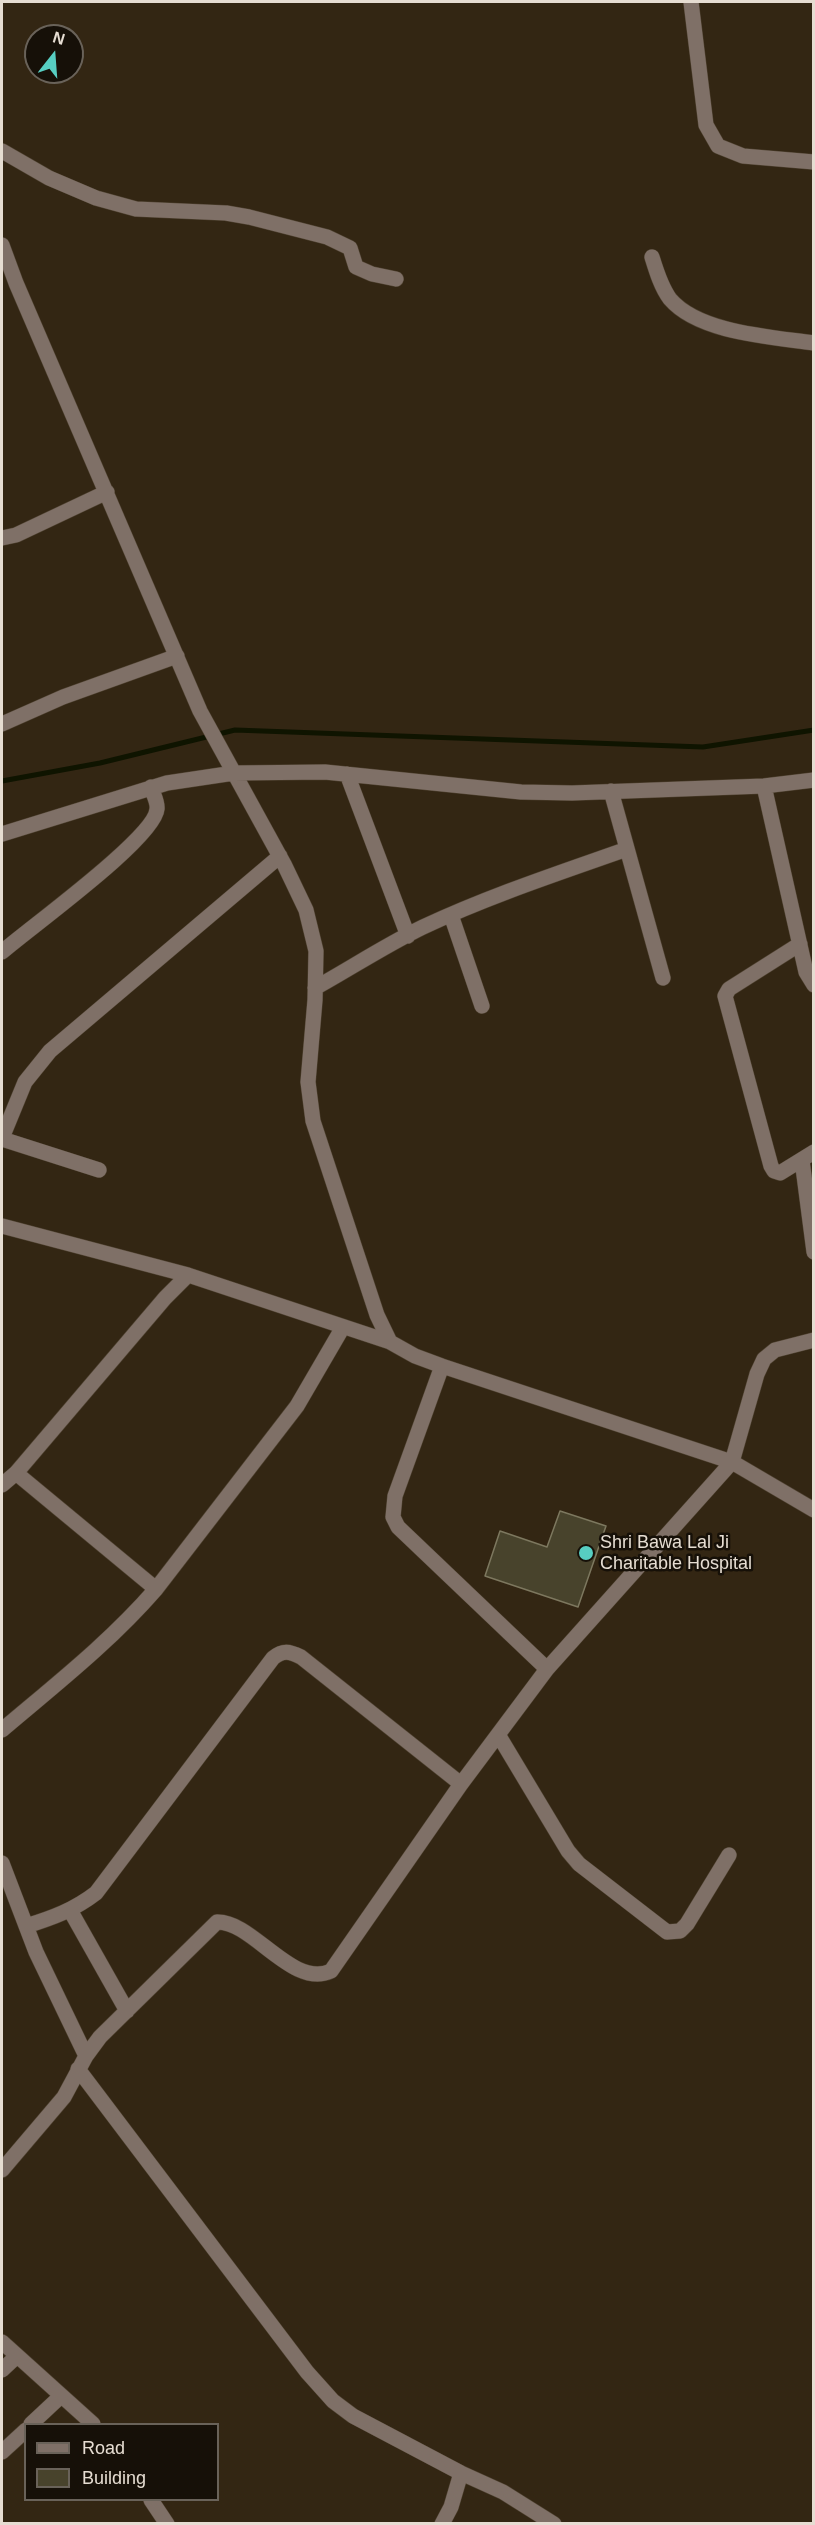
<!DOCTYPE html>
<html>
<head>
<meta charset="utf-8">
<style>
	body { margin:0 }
	#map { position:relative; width:815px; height:2525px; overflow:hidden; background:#332613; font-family:Helvetica,sans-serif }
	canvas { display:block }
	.frame { position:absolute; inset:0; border:3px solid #e6ddd2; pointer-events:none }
	.legend { position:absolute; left:24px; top:2423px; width:195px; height:78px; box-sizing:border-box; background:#161008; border:2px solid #696259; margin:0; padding:8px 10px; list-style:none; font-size:18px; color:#e6ddd2 }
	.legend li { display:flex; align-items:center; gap:12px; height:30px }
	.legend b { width:30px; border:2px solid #696259 }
	.north { position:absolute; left:24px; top:24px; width:60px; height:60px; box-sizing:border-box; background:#161008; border:2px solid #696259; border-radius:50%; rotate:17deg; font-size:16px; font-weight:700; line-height:24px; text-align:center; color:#e6ddd2 }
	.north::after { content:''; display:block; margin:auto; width:21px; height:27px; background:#57cec2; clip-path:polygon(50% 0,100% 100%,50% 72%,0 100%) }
</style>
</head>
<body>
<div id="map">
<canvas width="815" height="2525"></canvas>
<div class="frame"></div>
<ul class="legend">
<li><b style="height:8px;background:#7f7067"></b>Road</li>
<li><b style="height:16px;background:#48432c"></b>Building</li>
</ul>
<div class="north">N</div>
</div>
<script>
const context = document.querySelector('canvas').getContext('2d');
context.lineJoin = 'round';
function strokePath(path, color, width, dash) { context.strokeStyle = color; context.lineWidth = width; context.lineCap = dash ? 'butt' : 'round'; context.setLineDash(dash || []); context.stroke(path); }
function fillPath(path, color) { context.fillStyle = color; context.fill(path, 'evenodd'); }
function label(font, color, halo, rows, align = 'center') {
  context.font = font + ' Helvetica,sans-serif'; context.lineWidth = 5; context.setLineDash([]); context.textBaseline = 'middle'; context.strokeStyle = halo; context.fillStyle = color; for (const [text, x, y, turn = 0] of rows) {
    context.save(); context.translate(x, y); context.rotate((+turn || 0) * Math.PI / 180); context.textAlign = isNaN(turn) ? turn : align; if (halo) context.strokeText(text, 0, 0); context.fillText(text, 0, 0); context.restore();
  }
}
strokePath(new Path2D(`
	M2,781L100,763L235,730L703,747L814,730`), '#0f1400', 5);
const building = new Path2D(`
	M560,1511L606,1526L578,1607L485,1576L500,1531L547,1547Z`);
fillPath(building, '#48432c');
strokePath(building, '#7d785f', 1.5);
const minor = new Path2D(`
	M691,2L706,125L718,146L743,156L814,162
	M2,151L49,178L96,198L136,209L226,213L249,217L327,237L350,248L356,267L372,274L396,279
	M2,245L16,283L200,711L284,864L306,910L316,951L315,1000L308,1082L313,1121L377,1315L390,1342L415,1356L442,1366L732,1462L814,1510
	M652,257C656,270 661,287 670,299C699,333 772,337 814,343
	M2,538L16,535L107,492
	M2,724L63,697L177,656
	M347,774L408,936
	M764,786L806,972L814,985
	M611,791L663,978
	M2,834L167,783L234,773L325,772L521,792L572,793L764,786L814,780
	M451,915L482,1006
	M800,944L729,989L725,996L771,1166L774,1171L780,1173L814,1152
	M2,952C28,929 155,838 157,809C158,802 153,794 151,787
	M315,988C351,968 386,945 423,927C489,896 559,873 627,849
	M2,1138L25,1082L50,1051L280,856
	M2,1139L99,1170
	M802,1160L814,1252
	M2,1226L188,1275L390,1342
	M442,1366L395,1496L393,1517L398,1527L547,1669
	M16,1473L156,1589
	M2,1485L16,1473L165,1298L188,1275
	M2,1730C55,1685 110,1642 156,1589L297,1406L343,1327
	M499,1736L568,1851L579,1864L667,1932L680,1931L687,1924L729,1855
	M2,1863L36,1952L86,2056
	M70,1910L127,2011
	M26,1926C52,1918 74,1910 96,1893L273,1658C283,1650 289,1651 301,1657L461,1784
	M78,2069L307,2372L333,2401L353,2416L461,2473L503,2492L554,2524
	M2,2170L64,2097L86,2056L100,2037L217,1922C253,1921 292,1989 331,1971L461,1784L547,1669L732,1462L757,1374L764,1359L775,1350L814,1340
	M2,2342L93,2424
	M2,2370L17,2356
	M31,2424L61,2396
	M2,2452L26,2430
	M151,2500L167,2524
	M442,2524L451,2507L461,2473`);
strokePath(minor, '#504332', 16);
strokePath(minor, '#7f7067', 15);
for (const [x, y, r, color] of [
	[586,1553,8,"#57cec2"]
]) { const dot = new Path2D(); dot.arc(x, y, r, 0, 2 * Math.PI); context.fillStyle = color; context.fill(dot); strokePath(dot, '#161008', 2); }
label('18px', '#e6ddd2', '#161008', [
	["Shri Bawa Lal Ji",600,1543],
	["Charitable Hospital",600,1564]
], 'left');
</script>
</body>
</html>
